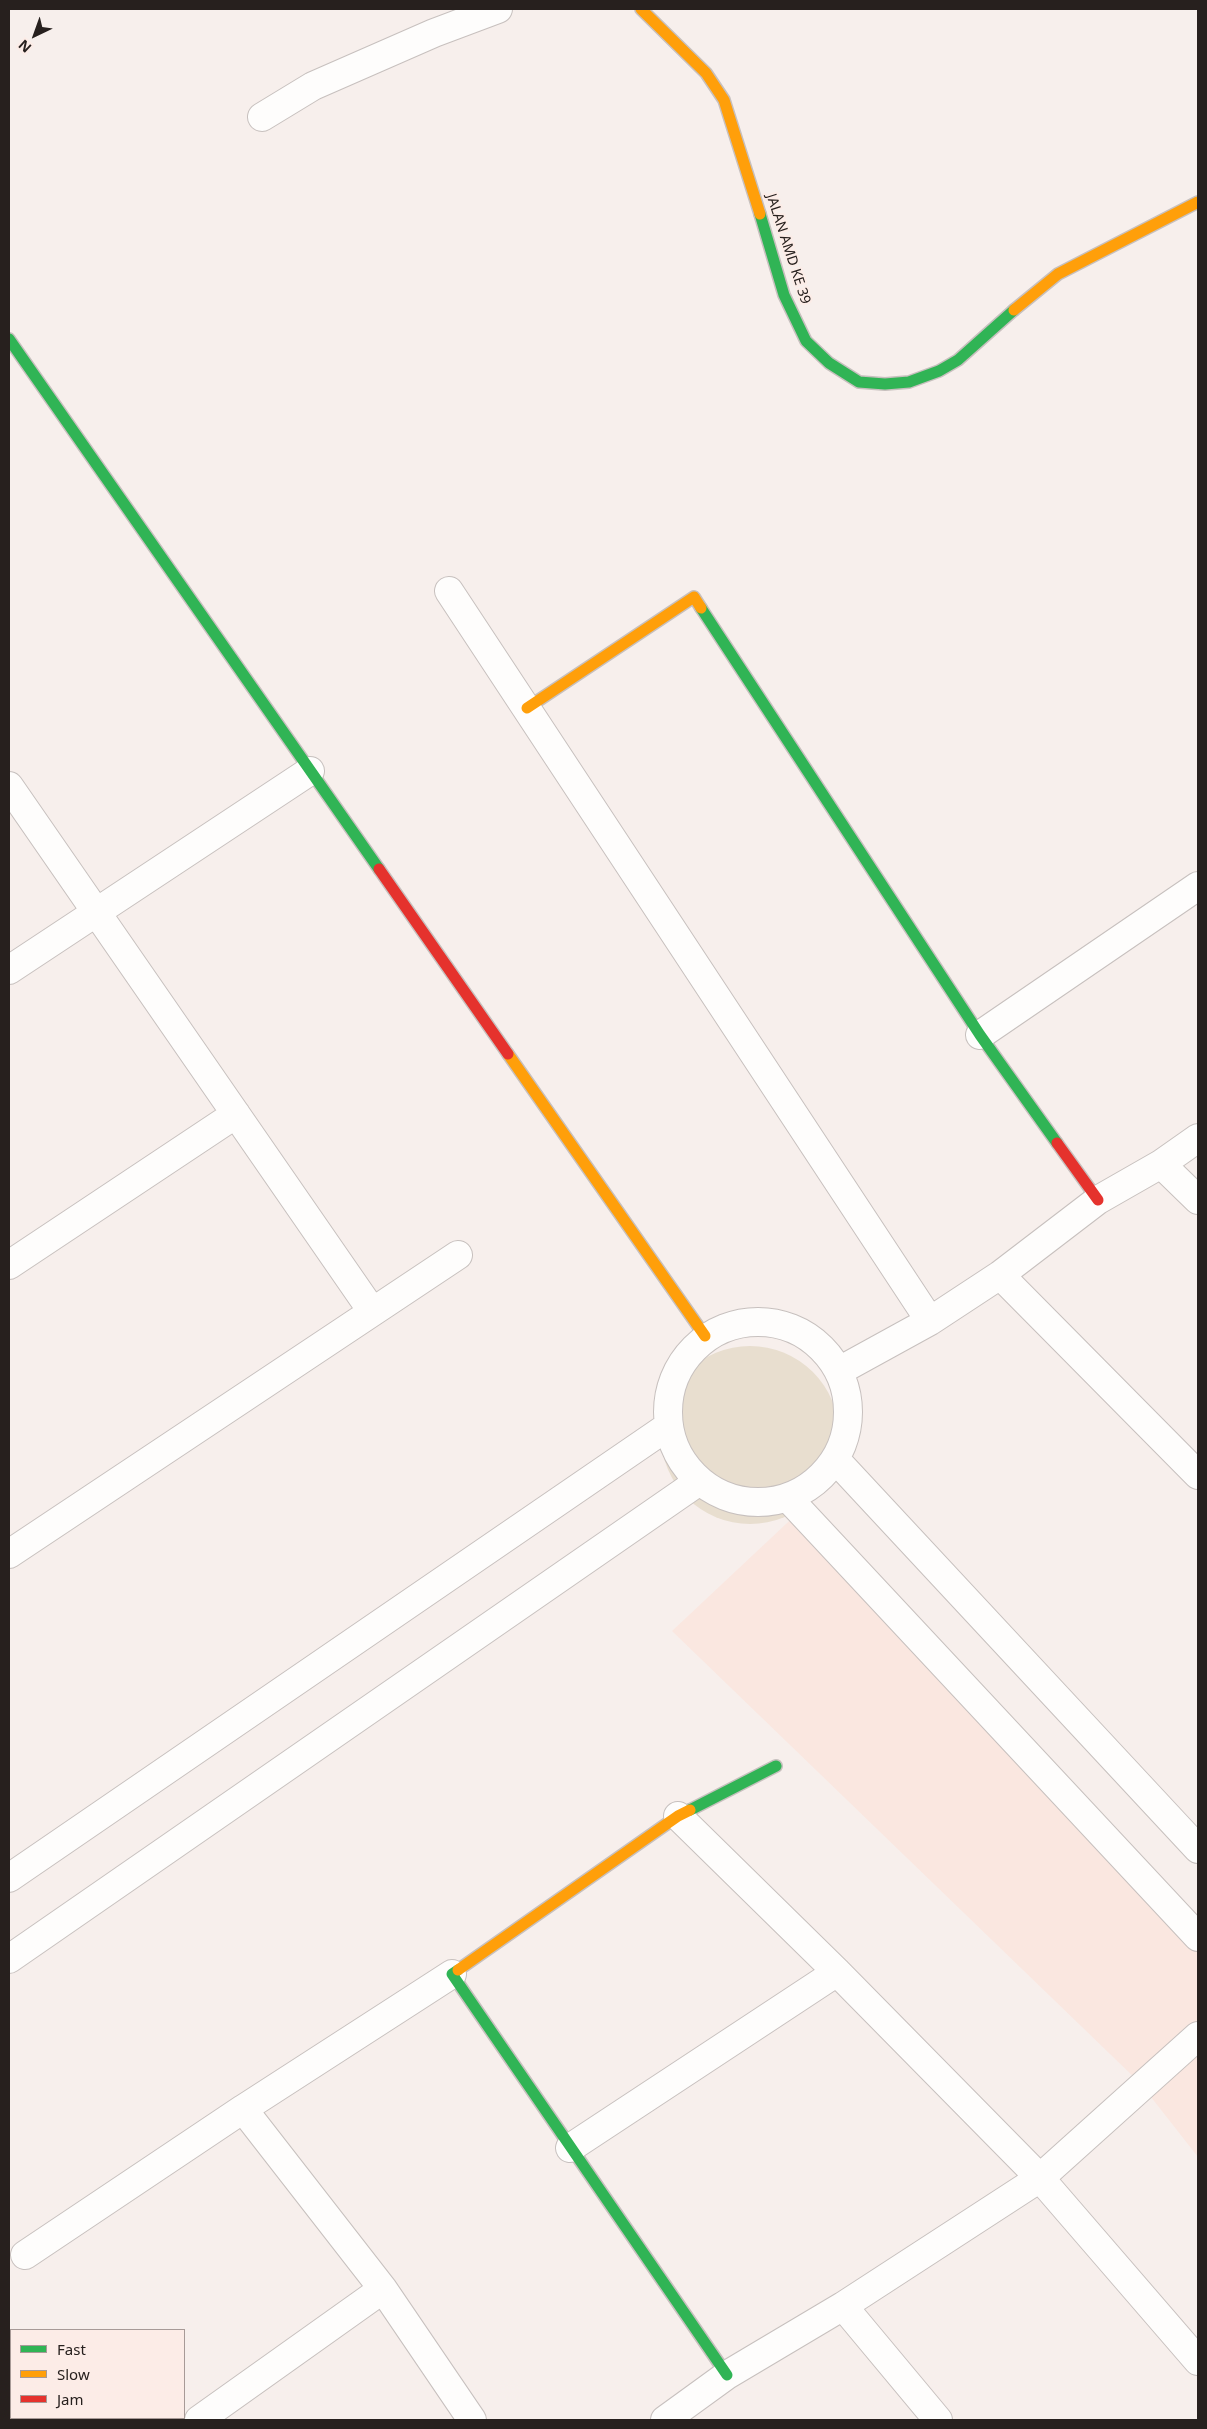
<!DOCTYPE html>
<html>
<head>
<meta charset="utf-8">
<style>
	body { margin:0 }
	#map { position:relative; width:1207px; height:2429px; overflow:hidden; background:#f7efec; font-family:"Noto Sans",sans-serif }
	canvas { display:block }
	.frame { position:absolute; inset:0; border:10px solid #27201e; pointer-events:none }
	.legend { position:absolute; left:10px; top:2329px; width:175px; height:90px; box-sizing:border-box; background:#fcece7; border:1px solid #a79a97; margin:0; padding:6px 9px; list-style:none; font-size:15px; color:#27201e }
	.legend li { display:flex; align-items:center; gap:10px; height:25px }
	.legend b { width:25px; border:1px solid #a79a97 }
	.north { position:absolute; left:10px; top:10px; width:50px; height:50px; -webkit-text-stroke:4px #fcece7; paint-order:stroke; rotate:222deg; font-size:14px; font-weight:700; line-height:20px; text-align:center; color:#27201e }
	.north::after { content:''; display:block; margin:auto; width:18px; height:22px; background:#27201e; clip-path:polygon(50% 0,100% 100%,50% 72%,0 100%) }
</style>
</head>
<body>
<div id="map">
<canvas width="1207" height="2429"></canvas>
<div class="frame"></div>
<ul class="legend">
<li><b style="height:6px;background:#30b455"></b>Fast</li>
<li><b style="height:6px;background:#ff9f0a"></b>Slow</li>
<li><b style="height:6px;background:#e5322d"></b>Jam</li>
</ul>
<div class="north">N</div>
</div>
<script>
const context = document.querySelector('canvas').getContext('2d');
context.lineJoin = 'round';
function fillPath(path, color) { context.fillStyle = color; context.fill(path, 'evenodd'); }
function strokePath(path, color, width, dash) { context.strokeStyle = color; context.lineWidth = width; context.lineCap = dash ? 'butt' : 'round'; context.setLineDash(dash || []); context.stroke(path); }
function label(font, color, halo, rows, align = 'center') {
  context.font = font + ' "Noto Sans",sans-serif'; context.lineWidth = 4; context.setLineDash([]); context.textBaseline = 'middle'; context.strokeStyle = halo; context.fillStyle = color; for (const [text, x, y, turn = 0] of rows) {
    context.save(); context.translate(x, y); context.rotate((+turn || 0) * Math.PI / 180); context.textAlign = isNaN(turn) ? turn : align; if (halo) context.strokeText(text, 0, 0); context.fillText(text, 0, 0); context.restore();
  }
}
fillPath(new Path2D(`
	M803,1508L1198,1915V2157L1140,2083L672,1631Z`), '#fae7e0');
fillPath(new Path2D(`
	M661 1435a89 89 0 1 1 178 0a89 89 0 1 1-178 0Z`), '#e8decf');
const street = new Path2D(`
	M262,117L313,86L434,33L498,9
	M449,591L930,1321
	M9,786L372,1311
	M9,970L310,771
	M980,1035L1198,886
	M1161,1164L1198,1200
	M9,1265L236,1114
	M1000,1275L1198,1475
	M668 1412a90 90 0 1 1 180 0a90 90 0 1 1-180 0Z
	M839,1371L930,1321L1000,1275L1098,1200L1161,1164L1198,1138
	M836,1460L1198,1849
	M789,1499L1198,1937
	M9,1554L458,1255
	M678,1816L837,1972L1040,2178L1198,2361
	M9,1878L667,1427
	M9,1959L698,1482
	M452,1974L243,2109L383,2289L472,2420
	M570,2148L837,1972
	M25,2255L243,2109
	M843,2306L938,2420
	M199,2420L383,2289
	M665,2420L727,2375L843,2306L1040,2178L1198,2036`);
const fast = new Path2D(`
	M760,214L784,295L806,341L829,363L859,382L885,384L909,382L939,371L958,360L1014,310
	M9,339L379,869
	M701,608L980,1035L1057,1143
	M690,1810L776,1766
	M458,1970L452,1974L727,2375`);
const slow = new Path2D(`
	M641,9L706,73L724,100L760,214
	M1014,310L1058,274L1198,202
	M527,708L694,597L701,608
	M508,1054L705,1336
	M458,1970L678,1816L690,1810`);
const jam = new Path2D(`
	M379,869L508,1054
	M1057,1143L1098,1200`);
strokePath(street, '#c7c0be', 30);
strokePath(fast, '#c7c0be', 14);
strokePath(slow, '#c7c0be', 14);
strokePath(jam, '#c7c0be', 14);
strokePath(street, '#fefdfc', 28);
strokePath(fast, '#30b455', 11);
strokePath(slow, '#ff9f0a', 11);
strokePath(jam, '#e5322d', 11);
label('14px', '#27201e', '#fcece7', [
	["JALAN AMD KE 39",788,249,72]
]);
</script>
</body>
</html>
